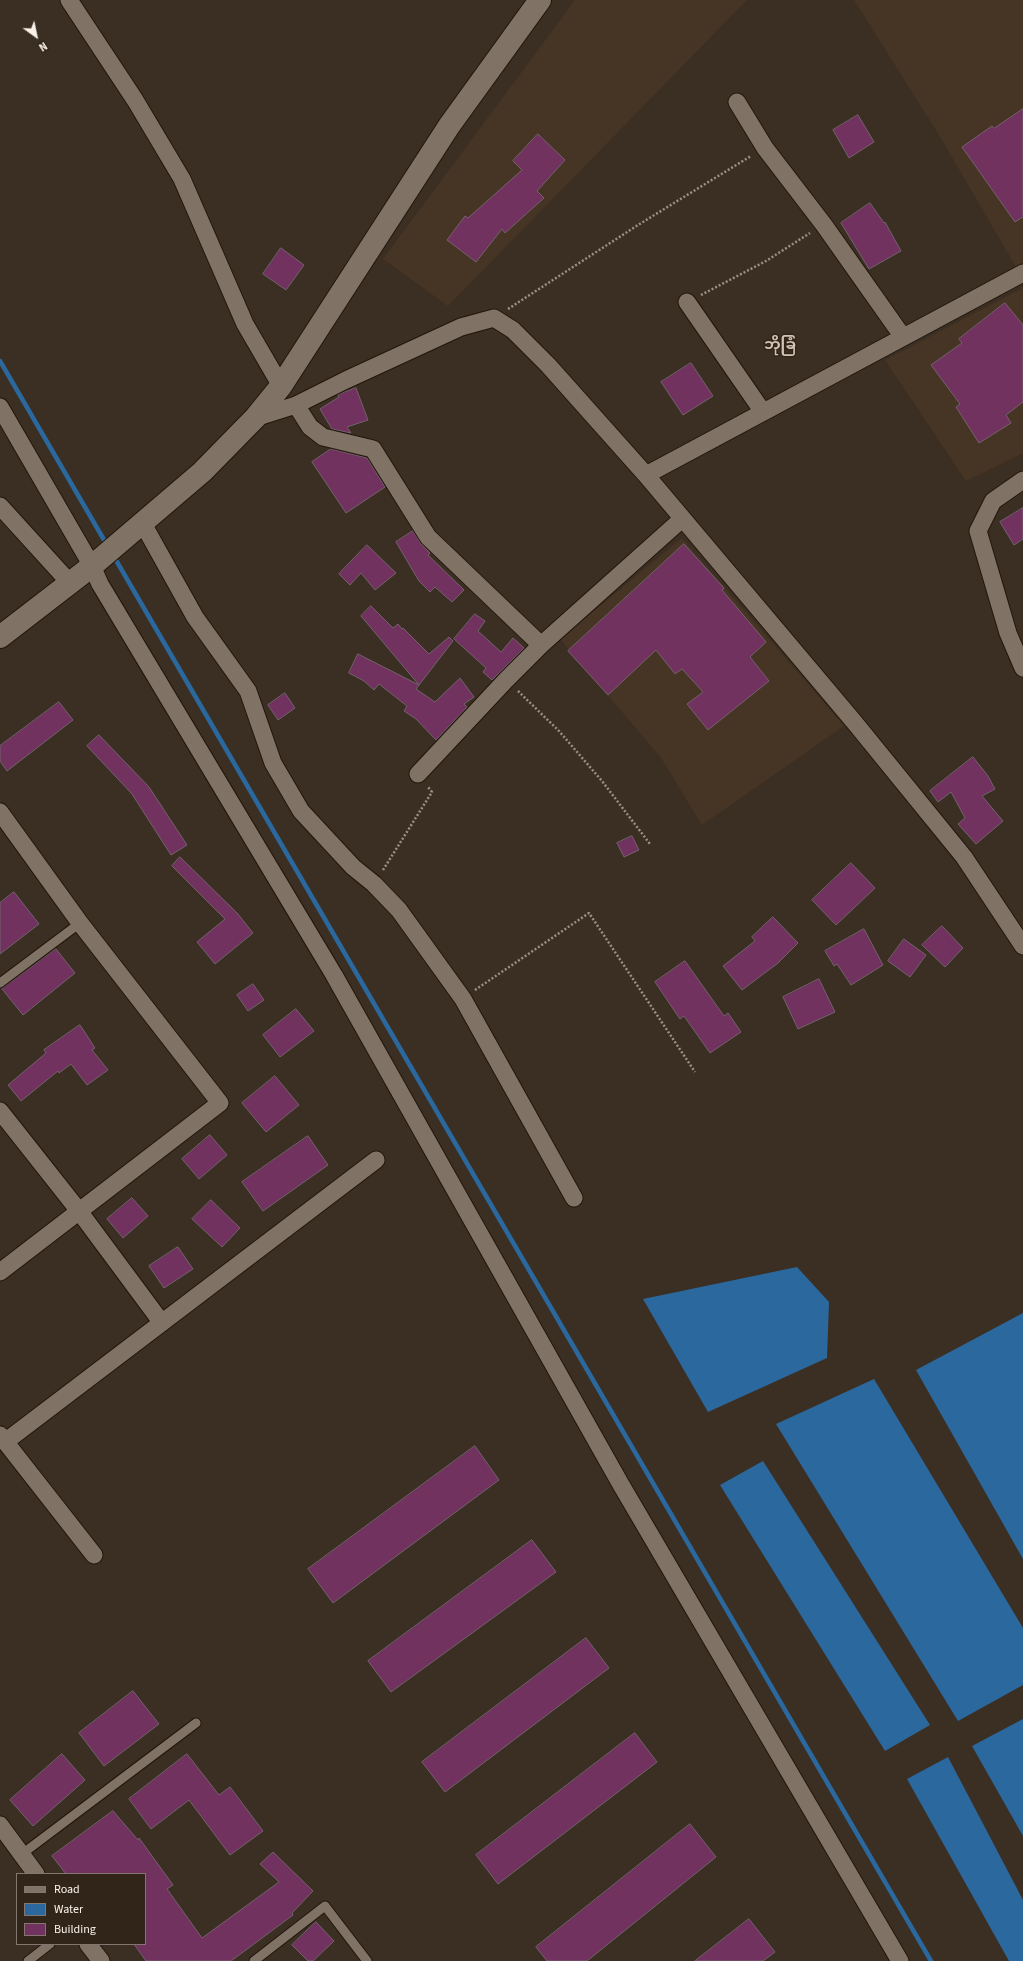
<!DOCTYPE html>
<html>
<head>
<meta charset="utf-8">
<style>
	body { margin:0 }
	#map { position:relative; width:1023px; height:1961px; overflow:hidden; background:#3b2f23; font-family:"Source Sans 3",sans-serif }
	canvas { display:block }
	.legend { position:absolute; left:16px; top:1873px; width:130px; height:72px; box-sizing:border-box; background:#31251a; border:1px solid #82776e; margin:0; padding:5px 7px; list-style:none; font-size:12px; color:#fbf3eb }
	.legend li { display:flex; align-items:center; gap:8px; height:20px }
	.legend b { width:20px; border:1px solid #82776e }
	.north { position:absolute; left:16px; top:16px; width:40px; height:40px; -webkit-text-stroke:3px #31251a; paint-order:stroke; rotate:147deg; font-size:11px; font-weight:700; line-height:16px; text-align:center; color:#fbf3eb }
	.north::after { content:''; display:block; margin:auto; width:14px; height:18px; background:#fbf3eb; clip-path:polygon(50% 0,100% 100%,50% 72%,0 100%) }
</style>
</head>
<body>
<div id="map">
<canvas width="1023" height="1961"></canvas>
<ul class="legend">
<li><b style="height:5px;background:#807265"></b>Road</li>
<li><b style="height:11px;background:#2b689e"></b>Water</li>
<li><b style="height:11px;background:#72325f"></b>Building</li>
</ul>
<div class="north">N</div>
</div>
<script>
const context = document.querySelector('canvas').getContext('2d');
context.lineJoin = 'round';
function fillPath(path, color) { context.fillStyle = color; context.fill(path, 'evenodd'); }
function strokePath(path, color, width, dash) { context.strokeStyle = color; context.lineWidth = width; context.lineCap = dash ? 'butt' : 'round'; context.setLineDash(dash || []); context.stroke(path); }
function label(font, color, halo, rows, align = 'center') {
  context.font = font + ' "Source Sans 3","Noto Sans Myanmar",sans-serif'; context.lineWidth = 3; context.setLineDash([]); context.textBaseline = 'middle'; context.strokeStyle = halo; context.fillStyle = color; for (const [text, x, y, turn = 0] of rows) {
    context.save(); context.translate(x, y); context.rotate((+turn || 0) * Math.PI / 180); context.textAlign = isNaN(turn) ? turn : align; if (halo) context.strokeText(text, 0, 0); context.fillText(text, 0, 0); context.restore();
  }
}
fillPath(new Path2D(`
	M575,0H747L448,306L383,259Z
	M854,0H1023V279L939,135Z
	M1023,288V453L966,481L885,360Z
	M682,538L844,726L702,825L661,758L560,639Z`), '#463424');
fillPath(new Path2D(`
	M797,1267L829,1302L827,1358L708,1412L643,1299Z
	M1023,1313V1559L916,1370Z
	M874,1379L1023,1628V1685L958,1721L776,1424Z
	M763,1461L930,1725L885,1751L720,1485Z
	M1023,1719V1836L972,1746Z
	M948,1757L1023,1900V1961H1009L907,1779Z`), '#2b689e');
strokePath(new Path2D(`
	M0,361L107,545
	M113,555L931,1961`), '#2b689e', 4.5);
const building = new Path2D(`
	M1023,109V217L1015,222L962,147L992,126L994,128Z
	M858,115L874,142L849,158L833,130Z
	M538,134L565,160L537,191L544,198L505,233L502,229L476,262L447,240L465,216L468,218L522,170L513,161Z
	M870,203L884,223L885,222L901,251L869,269L841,223Z
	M281,248L304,265L286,290L263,274Z
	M1005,303L1023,325V402L1006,415L1011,423L979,443L956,407L960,404L931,365L962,343L959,339Z
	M691,363L713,396L683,415L661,382Z
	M356,388L368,420L347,427L351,433L332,429L320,409L339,397L338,395Z
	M331,449L367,458L385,487L346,513L312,462Z
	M1023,508V539L1014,545L1000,522Z
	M413,531L421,544L430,553L428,555L464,590L452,602L435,587L430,592L419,581L396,542Z
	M684,544L724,588L722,590L766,642L750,657L769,681L708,730L687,704L703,692L682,669L675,674L656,650L608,695L568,651Z
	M367,545L396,573L375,590L361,573L350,585L339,574Z
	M371,606L393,628L398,624L402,629L403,628L429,654L449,637L453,641L419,685L361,616Z
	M475,614L485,621L478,631L501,652L513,638L524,648L492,680L483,672L486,668L454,639Z
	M358,654L419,685L416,689L435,702L460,678L474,697L464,704L467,707L436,740L416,719L404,711L407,706L379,684L374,690L364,681L349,673Z
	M285,693L295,708L278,720L268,705Z
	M59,702L73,720L7,771L0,761V746Z
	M99,735L149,787L187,845L171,855L132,794L87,746Z
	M973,757L988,776L995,789L982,796L1003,821L976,844L958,824L965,818L951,792L938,802L930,791Z
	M632,836L639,850L624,857L617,843Z
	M180,857L237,913L253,933L215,964L197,942L225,919L172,866Z
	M851,863L875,888L836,925L812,900Z
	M14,892L39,924L0,954V903Z
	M773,917L798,943L778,963L742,990L723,966L755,941L752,937Z
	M942,926L963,948L945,967L922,945Z
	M864,929L883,965L851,985L837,964L834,966L825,951Z
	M904,939L926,955L910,977L888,961Z
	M56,949L75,973L23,1015L2,989Z
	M685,961L724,1016L728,1013L741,1032L710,1053L684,1016L680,1019L655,982Z
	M819,979L835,1012L798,1029L783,997Z
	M253,984L264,1000L248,1011L237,995Z
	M296,1009L314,1031L280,1057L263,1035Z
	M80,1025L95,1048L92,1050L108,1070L87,1085L71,1064L59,1073L58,1071L21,1101L8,1085L46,1053L44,1050Z
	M275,1076L299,1105L266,1132L242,1103Z
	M210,1135L227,1155L199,1179L182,1159Z
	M308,1136L328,1165L263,1211L242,1182Z
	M132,1198L148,1216L123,1238L107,1219Z
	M211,1200L240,1228L222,1247L192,1219Z
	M178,1247L193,1269L164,1288L149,1266Z
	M475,1446L499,1480L333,1603L308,1569Z
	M532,1540L556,1572L391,1692L368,1661Z
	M586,1638L609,1668L445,1792L422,1762Z
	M133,1691L159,1724L104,1766L79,1733Z
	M635,1733L657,1762L498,1884L476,1855Z
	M62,1754L85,1780L33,1826L10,1800Z
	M187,1754L219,1795L230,1787L263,1831L230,1855L189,1800L151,1829L129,1799Z
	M113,1811L138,1840L139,1838L173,1885L167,1889L202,1938L279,1882L260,1864L273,1852L313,1891L292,1913L293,1915L231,1961H146L134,1944H145V1874H66L52,1856Z
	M690,1824L716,1857L587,1961H547L536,1947Z
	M749,1919L775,1952L763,1961H695Z
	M316,1922L334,1941L313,1961H308L292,1945Z`);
fillPath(building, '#72325f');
strokePath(building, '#72626c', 1);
const lane = new Path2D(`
	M0,983L80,923
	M22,1854L196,1723
	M28,1961L50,1944
	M254,1961L325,1906L367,1961`);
const street = new Path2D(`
	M69,0L135,100L182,179L245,324L281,386
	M737,102L765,148L824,225L903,337
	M687,302L763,412
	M296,405L310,427L323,437L373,449L428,537L541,645
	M0,407L92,566L100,584L334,975L620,1483L900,1961
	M255,418L296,405L346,380L461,327L494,318L513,330L548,365L646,475L855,723L964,857L1023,946
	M646,475L1023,273
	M1023,480L993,501L978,531L1008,633L1023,668
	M0,506L70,583
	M142,522L195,617L248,691L273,763L301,811L353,867L374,884L399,910L463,999L574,1198
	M418,774L506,680L541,645L682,519
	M0,812L80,923L220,1103L0,1272
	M0,1111L79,1211L162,1323
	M0,1435L94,1555
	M5,1442L376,1160
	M0,1825L36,1874
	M88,1944L101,1961`);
const secondary = new Path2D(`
	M0,637L92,566L202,472L255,418L281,386L449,126L540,0`);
strokePath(lane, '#22160c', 11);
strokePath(street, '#22160c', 19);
strokePath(secondary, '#22160c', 24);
strokePath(new Path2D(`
	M701,295L766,261L810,233
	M508,309L638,225L751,156
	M518,691L559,731L602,781L650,844
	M383,870L432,792L428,787
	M475,990L589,913L695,1072`), '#9a9086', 2.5, [2, 2]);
strokePath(lane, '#807265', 9);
strokePath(street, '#807265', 17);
strokePath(secondary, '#807265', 22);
label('bold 15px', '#d2c2b4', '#31251a', [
	["ဘိုခြံ",780,346]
]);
</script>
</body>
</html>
